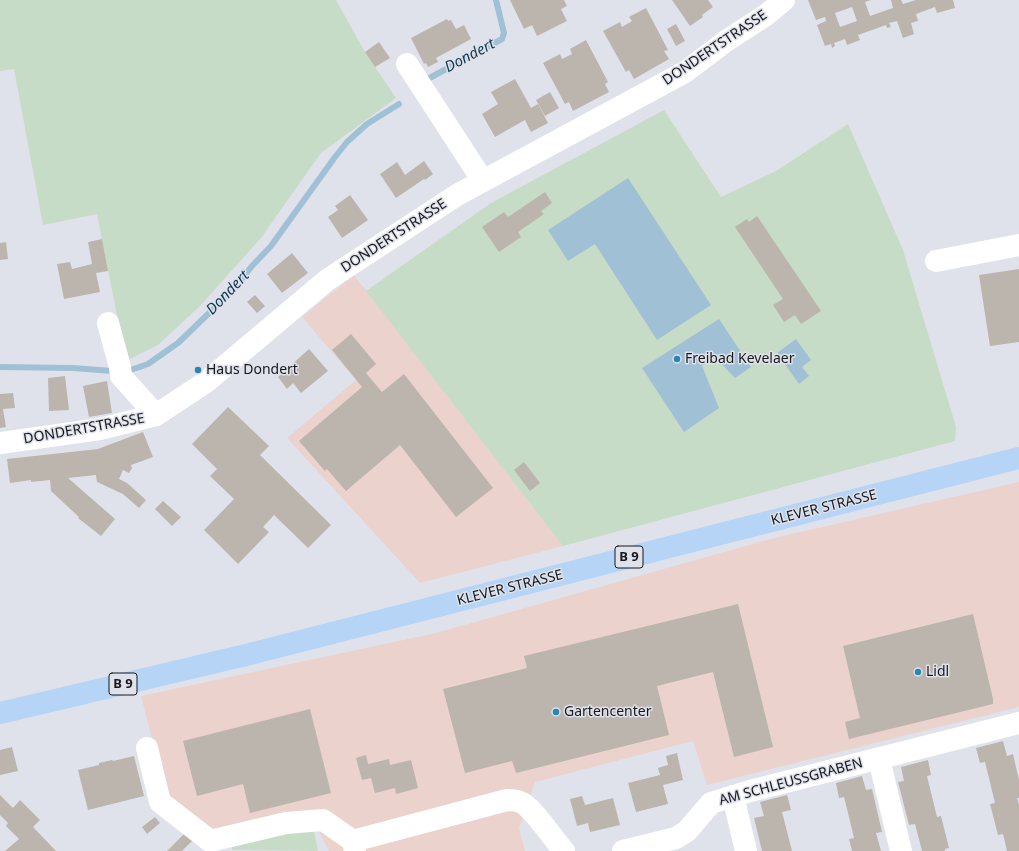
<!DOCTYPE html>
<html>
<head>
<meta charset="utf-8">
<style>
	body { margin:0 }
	canvas { display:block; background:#dfe2eb }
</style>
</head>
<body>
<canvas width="1019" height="851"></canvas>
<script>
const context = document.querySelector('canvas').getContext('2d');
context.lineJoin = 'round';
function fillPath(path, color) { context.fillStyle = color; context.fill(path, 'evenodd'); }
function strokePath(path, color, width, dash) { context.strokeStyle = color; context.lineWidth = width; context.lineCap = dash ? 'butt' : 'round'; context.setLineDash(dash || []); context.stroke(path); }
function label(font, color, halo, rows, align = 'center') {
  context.font = font + ' "Noto Sans",sans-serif'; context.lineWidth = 3; context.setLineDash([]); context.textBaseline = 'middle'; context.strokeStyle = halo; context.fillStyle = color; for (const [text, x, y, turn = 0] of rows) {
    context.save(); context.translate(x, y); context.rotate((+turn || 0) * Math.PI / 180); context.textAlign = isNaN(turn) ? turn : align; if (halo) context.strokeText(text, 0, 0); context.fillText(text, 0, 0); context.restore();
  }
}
fillPath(new Path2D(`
	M354,275L563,546L420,583L287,438L356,380L302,317Z
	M1019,482V707L707,785L693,741L535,782L519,828L525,851H329L310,814L216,831L166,793L141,696L436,633L774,538Z`), '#ebd2cc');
fillPath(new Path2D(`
	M0,0H336L365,52L396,98L321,153L261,238L200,306L158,345L126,361L97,214L43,225L14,69L0,71Z
	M664,110L721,197L776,171L848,124L903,250L956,427L955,441L563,546L366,291L491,203Z
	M314,831L318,851L232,850V846L237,839Z`), '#c7dcc6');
fillPath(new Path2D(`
	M628,178L711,305L657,340L595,244L568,261L548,230Z
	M719,319L751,367L735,378L715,357L702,366L719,408L684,432L642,368Z
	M796,339L811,360L802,367L809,376L799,384L777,353Z`), '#a0c0d5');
strokePath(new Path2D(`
	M424,81L502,39L504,33L496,0
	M0,367L73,368L125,372L148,364L178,343L234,289L252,266L271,246L335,157L347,142L367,124L399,104`), '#a0c0d5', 6);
fillPath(new Path2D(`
	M510,0H564L567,6L561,9L567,21L537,36L532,25L524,29Z
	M672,0H708L713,7L702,15L703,17L690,26Z
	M808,0H871L865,2L870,16L893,8L891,0H901L903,4L916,0H953L955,8L937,13L935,7L916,14L918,21L911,23L914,34L903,38L897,21L889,23L891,27L887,28L886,25L858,35L860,40L847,45L845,39L834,43L835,46L832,48L831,44L825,46L817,25L826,21L825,17L816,20ZM852,7L857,21L840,27L835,13Z
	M646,8L668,50L664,51L669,59L634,79L629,70L626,72L603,31L620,22L622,27L632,21L629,17Z
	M447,19L448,21L451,20L456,29L464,25L471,39L436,58L438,62L428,67L426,63L424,64L411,38Z
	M676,24L685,41L676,46L667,29Z
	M586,40L608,82L605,84L609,92L573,111L569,102L565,104L543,63L560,54L562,59L572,54L570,49Z
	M379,42L390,58L375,67L365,52Z
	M515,79L531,108L538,104L548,123L531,132L525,120L495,137L482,114L498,104L491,92Z
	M550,92L559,108L545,116L536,100Z
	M424,161L433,174L425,180L424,179L396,198L380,174L397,162L405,175Z
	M545,192L552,203L541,211L544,214L518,232L521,237L499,252L482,227L504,212L508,217Z
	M350,195L368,220L342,238L328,217L338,210L335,206Z
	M757,216L821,311L801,324L795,315L784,322L773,305L783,299L735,227L747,219L749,222Z
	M102,239L108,271L96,273L100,292L64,299L57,264L70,262L72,269L92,264L88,242Z
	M6,242L8,259L0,260V243Z
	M292,253L308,273L282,293L267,274Z
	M1019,269V342L990,346L979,275Z
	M255,295L265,306L257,313L247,302Z
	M351,334L376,364L366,373L382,392L404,374L493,488L456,517L400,445L346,491L327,469L325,471L299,441L362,387L332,350Z
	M309,349L328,371L301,393L293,383L287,389L278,377Z
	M65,376L69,410L49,411L48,378Z
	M107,381L112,413L89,417L83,386Z
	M13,393L15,408L3,409L6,427L0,428V394Z
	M228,407L269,446L260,455L331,525L308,548L274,515L263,527L269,532L238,564L204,530L234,499L210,476L217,469L192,444Z
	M143,432L153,457L131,465L132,468L129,473L123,470L119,479L127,483L146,500L139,508L123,494L97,482L96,475L68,478L115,519L101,536L78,518L79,517L51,491L50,480L31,482V480L10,483L7,459L98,449Z
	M524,462L540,483L530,491L514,470Z
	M163,501L181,517L172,526L155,509Z
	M738,604L773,747L734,757L713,672L657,686L669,735L516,773L512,761L465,773L443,689L527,668L524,656Z
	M973,614L993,699V704L849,739L845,722L860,718L843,646Z
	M310,709L331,793L250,813L243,784L197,796L183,741Z
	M1003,741L1007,756L1013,754L1019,780V798H1017L1019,805V851H1007L1003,834L998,835L990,804L995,803L985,762L980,763L976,748Z
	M12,747L18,771L0,775V750Z
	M677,753L683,780L663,785L668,804L636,812L628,783L660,775L658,768L668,765L666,756Z
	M366,755L368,764L389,759L390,765L411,760L418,788L396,794L395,788L375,793L371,778L362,780L356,758Z
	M134,756L144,796L88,810L78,770L99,765V763L112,760L113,761Z
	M928,760L931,775L927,776L937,817L941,816L949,848L945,849V851H922L915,824L909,825L898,782L904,781L901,767Z
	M862,776L866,790L872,789L882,832L876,833L881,851H852L849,839L854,838L849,817L844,797L839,798L836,783Z
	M0,795L13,808L20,800L40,820L33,827L56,851H5L19,839L6,826L8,823L0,815Z
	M787,795L791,810L782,812L792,851H762L754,818L764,816L760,802Z
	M582,796L585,805L613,798L620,825L590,832L588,823L577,826L570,799Z
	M155,817L160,823L147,834L142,827Z
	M185,833L193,840L182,851H167Z`), '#bbb5ae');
strokePath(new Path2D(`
	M407,64L483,181
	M936,261L1019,245
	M108,323L120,367L121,376L156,415
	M0,443L100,429L156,415L206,382L327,280L457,195L685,72L726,41L766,15L784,0
	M147,748L160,802L210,841L286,823L323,820L353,841L355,851
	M879,759L901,851
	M733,796L746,851
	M353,841L507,800C511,800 516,800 520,802C532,806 554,840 564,851
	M623,851L676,838L687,831L711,803L750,791L1019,723`), '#fff', 22);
strokePath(new Path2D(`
	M0,713L246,655L1019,458`), '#b6d4f6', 22);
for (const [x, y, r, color] of [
	[677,359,4,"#2886b2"],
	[198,370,4,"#2886b2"],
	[918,672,4,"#2886b2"],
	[556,712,4,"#2886b2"]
]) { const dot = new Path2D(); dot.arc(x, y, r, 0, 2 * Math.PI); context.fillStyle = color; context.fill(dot); strokePath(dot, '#dfe2eb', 1.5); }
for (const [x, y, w] of [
	[629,557,28],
	[123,684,28]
]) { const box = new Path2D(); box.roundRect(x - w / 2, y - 11, w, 22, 3); context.fillStyle = '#dfe2eb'; context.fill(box); strokePath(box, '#17181c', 1); }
label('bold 13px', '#17181c', null, [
	["B 9",629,557],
	["B 9",123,684]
]);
label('14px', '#17181c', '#dfe2eb', [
	["DONDERTSTRASSE",715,48,-34],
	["DONDERTSTRASSE",394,236,-33],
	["DONDERTSTRASSE",84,429,-10],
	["KLEVER STRASSE",824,508,-14],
	["KLEVER STRASSE",510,588,-14],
	["AM SCHLEUSSGRABEN",791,782,-15]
]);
label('14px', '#17181c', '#dfe2eb', [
	["Freibad Kevelaer",685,359],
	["Haus Dondert",206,370],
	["Lidl",926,672],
	["Gartencenter",564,712]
], 'left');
label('italic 15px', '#0f3850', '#dfe2eb', [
	["Dondert",470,56,-28],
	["Dondert",228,293,-46]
]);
</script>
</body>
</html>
